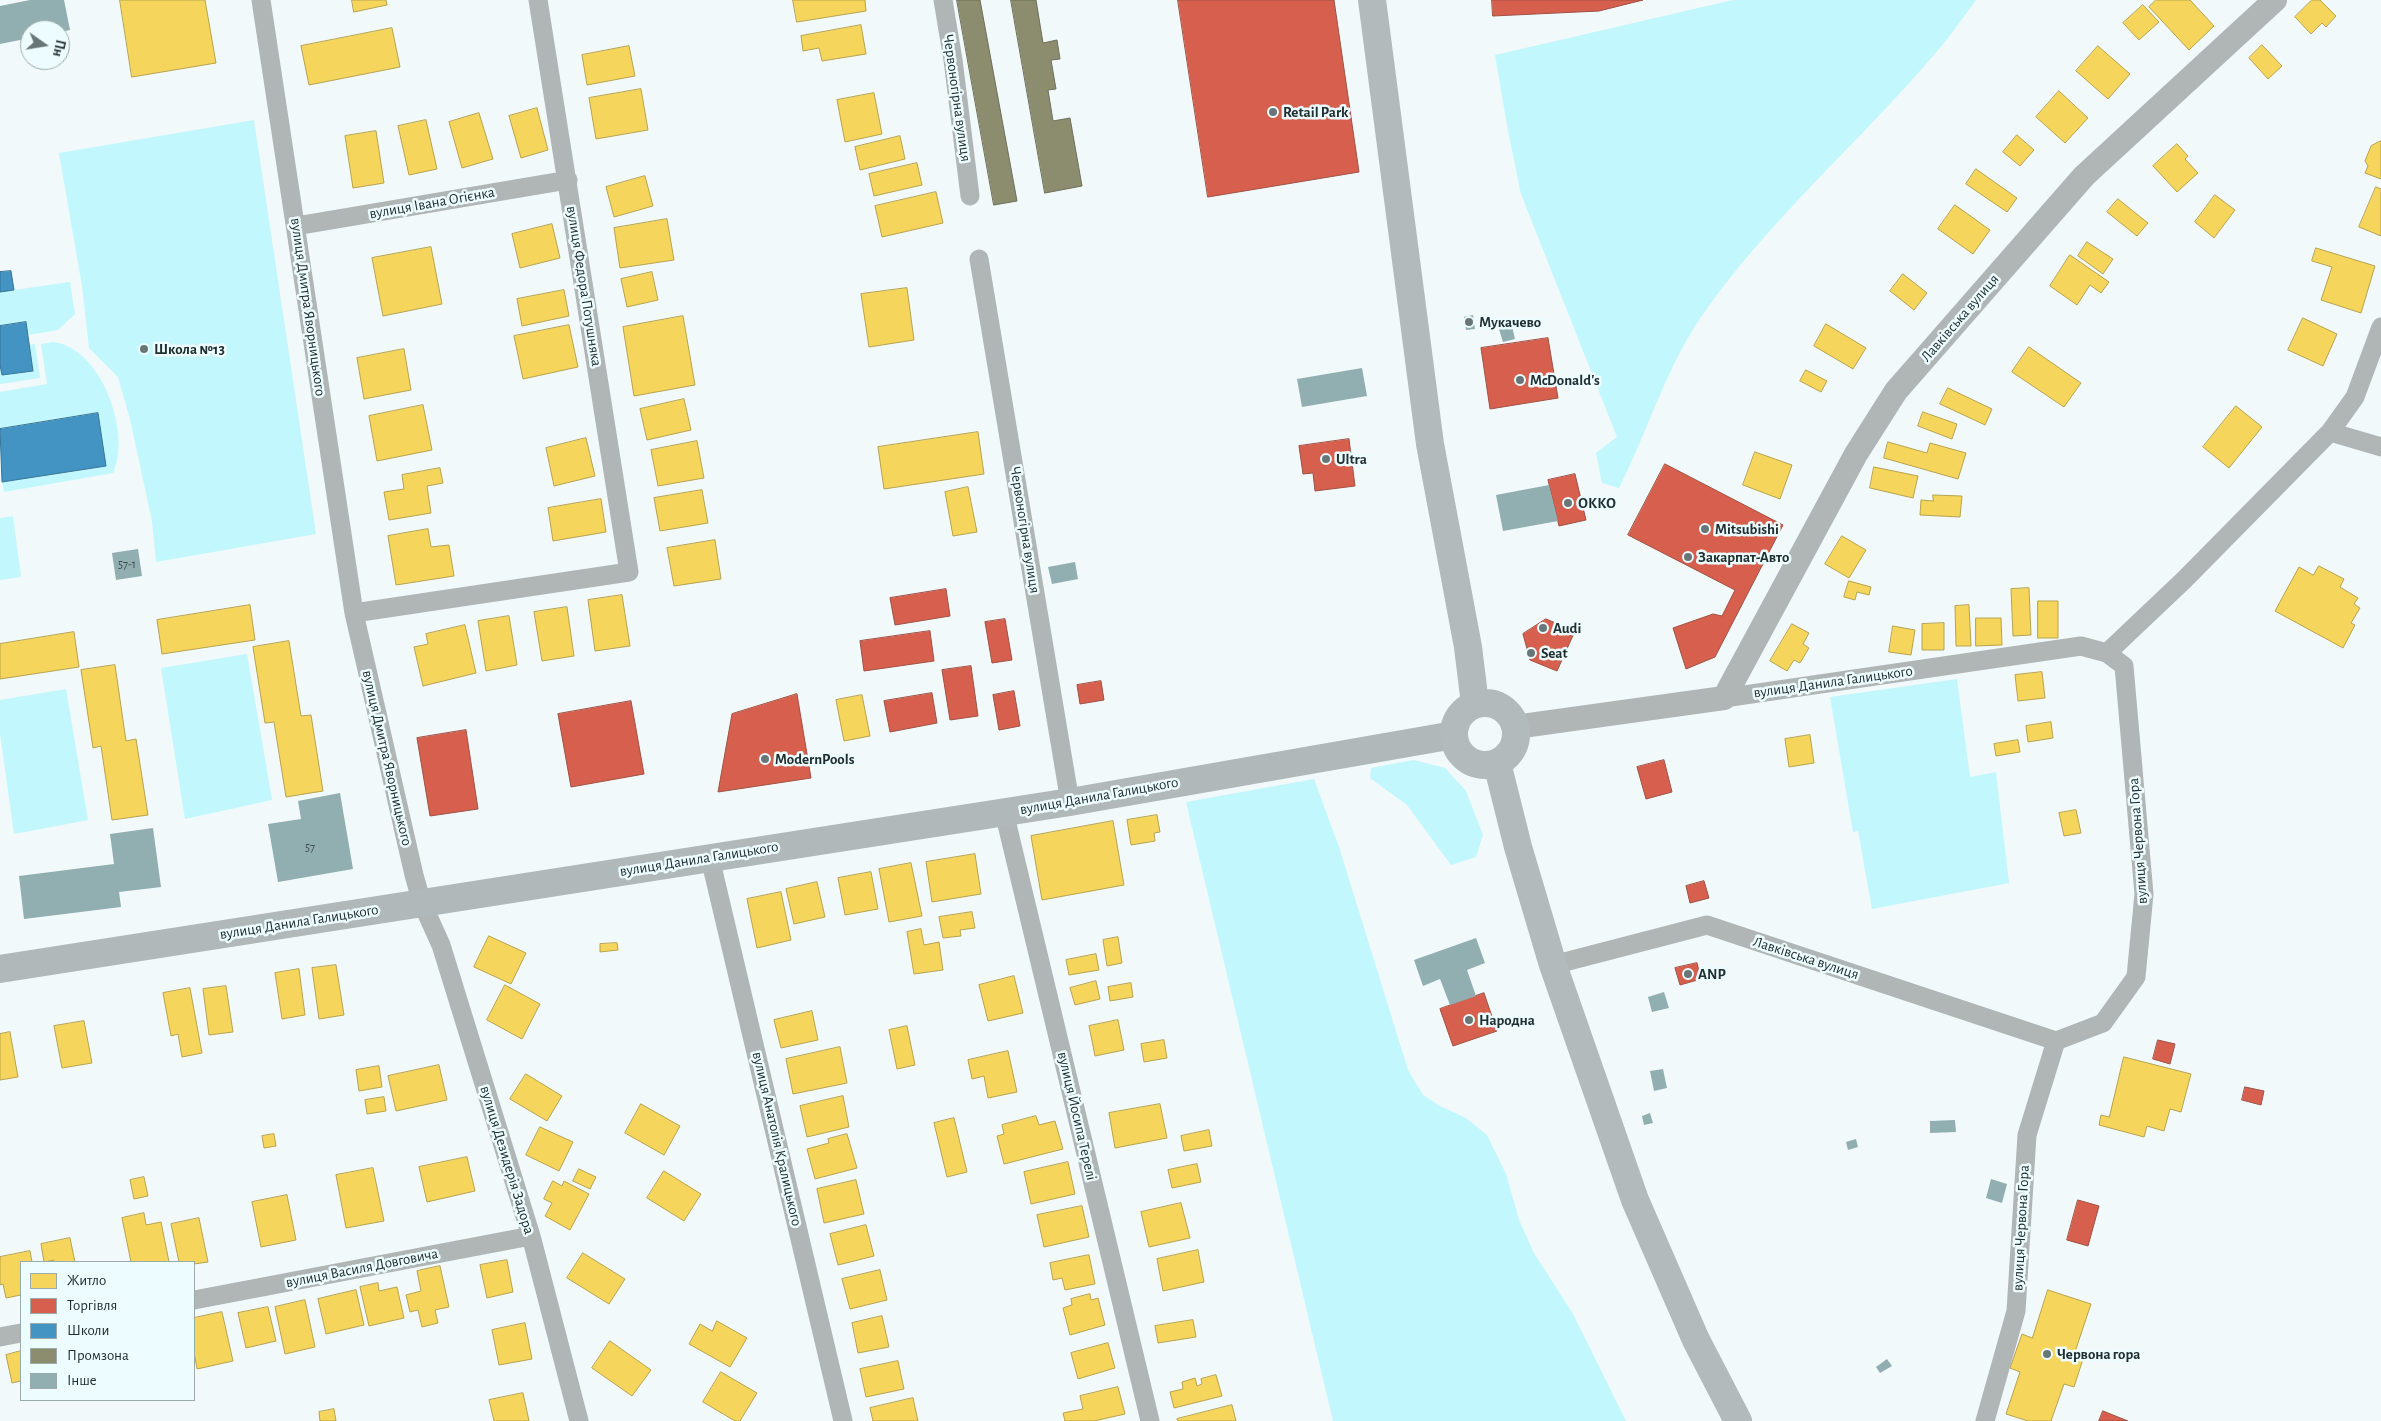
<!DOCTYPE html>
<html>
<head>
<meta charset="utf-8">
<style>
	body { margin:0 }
	#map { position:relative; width:2381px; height:1421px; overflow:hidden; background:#f1f9fa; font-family:"Alegreya Sans",sans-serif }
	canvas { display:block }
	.legend { position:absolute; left:20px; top:1261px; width:175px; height:140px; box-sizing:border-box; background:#edfcfe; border:1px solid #9baaac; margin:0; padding:6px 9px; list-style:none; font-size:15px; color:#202f30 }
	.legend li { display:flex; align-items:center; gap:10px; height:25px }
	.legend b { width:25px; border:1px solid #9baaac }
	.north { position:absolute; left:20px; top:20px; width:50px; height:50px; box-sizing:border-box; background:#edfcfe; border:1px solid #9baaac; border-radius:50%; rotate:103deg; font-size:14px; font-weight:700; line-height:20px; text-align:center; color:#202f30 }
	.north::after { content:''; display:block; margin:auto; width:18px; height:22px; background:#697677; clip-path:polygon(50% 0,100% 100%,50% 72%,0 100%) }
</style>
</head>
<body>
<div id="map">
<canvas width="2381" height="1421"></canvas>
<ul class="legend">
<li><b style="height:14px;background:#f6d55c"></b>Житло</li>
<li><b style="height:14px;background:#d6604d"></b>Торгівля</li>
<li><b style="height:14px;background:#4393c3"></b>Школи</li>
<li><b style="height:14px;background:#8c8c6e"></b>Промзона</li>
<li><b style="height:14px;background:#91aeb1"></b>Інше</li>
</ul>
<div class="north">Пн</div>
</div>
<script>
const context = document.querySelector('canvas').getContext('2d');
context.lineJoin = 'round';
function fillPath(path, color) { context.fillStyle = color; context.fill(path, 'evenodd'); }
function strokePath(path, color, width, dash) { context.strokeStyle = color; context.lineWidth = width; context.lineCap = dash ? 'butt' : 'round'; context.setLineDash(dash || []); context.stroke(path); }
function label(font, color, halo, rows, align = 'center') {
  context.font = font + ' "Alegreya Sans",sans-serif'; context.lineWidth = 5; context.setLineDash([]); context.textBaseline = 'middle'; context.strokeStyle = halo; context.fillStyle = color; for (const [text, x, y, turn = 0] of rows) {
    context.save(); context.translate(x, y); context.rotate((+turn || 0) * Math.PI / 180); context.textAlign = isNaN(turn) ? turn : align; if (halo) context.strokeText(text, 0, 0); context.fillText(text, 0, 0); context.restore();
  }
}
fillPath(new Path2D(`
	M1733,0H1976C1962,19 1948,39 1932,57C1856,146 1765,223 1699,320C1665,371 1647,433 1619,488L1602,483L1596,453L1617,437L1521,194L1508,131L1495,55Z
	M254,120L316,534L156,562L152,521L130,419L118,377L89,348L82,286L59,153Z
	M70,282L75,314L58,330L28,335L26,322L0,326V292Z
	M53,342C101,347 132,433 113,473L4,492L2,482L105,466L98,413L0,429V392L47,384L41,344Z
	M35,344L40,378L0,384V365L3,375L33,371L29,345Z
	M13,516L21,577L0,580V518Z
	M247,654L272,800L185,819L161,668Z
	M1957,679L1970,777L1996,772L2009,883L1872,909L1858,831L1853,832L1830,697Z
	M66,689L88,820L14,834L0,733V700Z
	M1414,760L1445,768L1466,791L1483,835L1476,857L1451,865L1407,805L1370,778L1371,768Z
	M1314,779L1340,850L1408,1070L1423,1095L1440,1106L1466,1118L1487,1135L1506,1174L1519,1220L1534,1253L1573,1314L1626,1421H1333L1186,802Z`), '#c1f7fd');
const homes = new Path2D(`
	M120,0H205L216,63L132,77Z
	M352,0H386L387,5L354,12Z
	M793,0H865L866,11L797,22Z
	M2156,0H2190L2214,26L2189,50L2149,7Z
	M2312,0H2320L2336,16L2326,27L2322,23L2311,34L2295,17Z
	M2143,5L2159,22L2139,40L2123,23Z
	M861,25L866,54L822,61L819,48L803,51L801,36Z
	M392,28L400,67L309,85L301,46Z
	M2262,45L2282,66L2268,79L2249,58Z
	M629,46L635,76L587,85L582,55Z
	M2098,46L2130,74L2108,99L2076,71Z
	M641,89L648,130L596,139L589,98Z
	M2059,91L2088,118L2065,143L2036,117Z
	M874,93L882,134L845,142L837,100Z
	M537,108L548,150L521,158L509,116Z
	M479,113L493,159L462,168L449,122Z
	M426,120L437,169L409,175L398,126Z
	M376,131L384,183L353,188L345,136Z
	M2017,135L2034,150L2020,166L2003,152Z
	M900,136L905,159L860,170L855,147Z
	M2381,141V179L2365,173L2368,166L2365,161L2371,146Z
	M2177,144L2188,156L2185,159L2198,173L2177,192L2153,166Z
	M917,163L922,185L874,196L869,174Z
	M1976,169L2017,198L2007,212L1966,184Z
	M645,176L653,206L614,217L606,187Z
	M2376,187L2381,189V236L2359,227Z
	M936,192L943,223L882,237L875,206Z
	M2215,195L2235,210L2214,238L2195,222Z
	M2118,199L2148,223L2137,236L2107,212Z
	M1955,205L1990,230L1973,254L1938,229Z
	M667,219L674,260L620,268L614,228Z
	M552,224L560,258L520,268L512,234Z
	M2087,242L2113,259L2103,274L2078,256Z
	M431,247L442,304L383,316L372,258Z
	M2316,248L2375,266L2361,313L2321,300L2332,267L2312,261Z
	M2070,255L2109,282L2101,293L2090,285L2077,305L2050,286Z
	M652,272L658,300L627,307L621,279Z
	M1903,274L1927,293L1914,310L1890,291Z
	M907,288L914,340L869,347L861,294Z
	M564,290L569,316L522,326L517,299Z
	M683,316L695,385L634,396L623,327Z
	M2303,318L2337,334L2323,366L2288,350Z
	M1826,324L1866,348L1853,369L1814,346Z
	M569,325L578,367L523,379L514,336Z
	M2029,347L2081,383L2064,407L2012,372Z
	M404,349L411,390L364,399L357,358Z
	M1806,370L1827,381L1821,392L1800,381Z
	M1948,388L1992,409L1985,425L1940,404Z
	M684,399L691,430L647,440L640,409Z
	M423,405L432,450L377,461L369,416Z
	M2236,406L2262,427L2229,468L2203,447Z
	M1923,412L1957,424L1952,439L1918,426Z
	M978,432L984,474L884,489L878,447Z
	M586,438L595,476L554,486L546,448Z
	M697,441L704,478L658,486L651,450Z
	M1888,442L1927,453L1930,443L1966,453L1958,479L1884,458Z
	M1755,452L1792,465L1780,499L1743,485Z
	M1874,467L1918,476L1913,498L1870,488Z
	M440,468L443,483L427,486L431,513L389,520L384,492L404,489L402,475Z
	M968,487L977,532L953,536L945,492Z
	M702,490L708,523L660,531L654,498Z
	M1933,495L1962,496L1960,517L1920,515L1921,500L1933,501Z
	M601,499L606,532L553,541L548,508Z
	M428,529L431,547L449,545L454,576L396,585L388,536Z
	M1842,536L1866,550L1849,578L1825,564Z
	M715,540L721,579L674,586L667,548Z
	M2319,566L2344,579L2340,587L2358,598L2354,604L2360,608L2351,623L2355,625L2343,648L2275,611L2299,567L2313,575Z
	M1849,581L1871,587L1869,595L1857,592L1855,600L1844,597Z
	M2029,588L2031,635L2013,636L2011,589Z
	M622,595L630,646L595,651L588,600Z
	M2038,601H2058V638H2038Z
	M250,605L255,640L162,654L157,620Z
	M1969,605L1971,646H1956L1955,606Z
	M567,607L574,656L542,661L534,612Z
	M509,616L517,665L486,671L478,621Z
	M1976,618H2001L2002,645L1976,646Z
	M1944,623V650H1922V624Z
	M1792,624L1809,633L1803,644L1809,648L1800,663L1794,660L1787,671L1770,661Z
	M465,625L476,673L423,686L414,647L428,644L426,634Z
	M1893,626L1915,630L1911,655L1889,652Z
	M74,632L79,667L0,679V644Z
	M289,641L301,716L311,715L323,791L286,797L274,722L265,723L253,647Z
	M115,665L126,741L136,739L148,815L112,820L101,746L93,748L81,670Z
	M2042,672L2045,698L2018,701L2015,675Z
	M862,695L870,736L844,741L836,700Z
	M2051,722L2053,738L2028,742L2026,726Z
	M1810,735L1814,763L1789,767L1785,739Z
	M2018,740L2020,752L1996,756L1994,744Z
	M2076,810L2081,833L2064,836L2059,813Z
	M1157,815L1160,832L1154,833L1155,841L1131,845L1127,820Z
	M1113,821L1124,885L1042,900L1031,836Z
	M975,854L981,894L932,902L926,862Z
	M911,863L922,916L889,922L879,869Z
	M871,872L878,909L845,915L838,878Z
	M817,882L825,917L794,924L786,889Z
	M781,892L791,940L757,948L747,899Z
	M972,912L975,928L960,930L961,936L943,938L939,917Z
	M921,929L924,945L939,942L943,970L914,974L907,932Z
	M489,936L526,953L511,984L474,967Z
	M1118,937L1122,963L1107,966L1103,940Z
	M617,943L618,950L600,952V944Z
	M1096,954L1099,970L1069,975L1066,960Z
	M336,965L344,1015L319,1019L312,968Z
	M299,969L305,1015L282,1019L275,973Z
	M1014,976L1023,1013L988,1021L979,985Z
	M1096,981L1100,999L1075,1005L1070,988Z
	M1131,983L1133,997L1110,1001L1108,987Z
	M505,985L540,1004L522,1039L487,1020Z
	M226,986L233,1032L209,1035L203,989Z
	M190,988L202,1053L182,1057L178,1034L171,1036L163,993Z
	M812,1011L818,1040L781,1048L774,1020Z
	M1118,1020L1124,1050L1095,1056L1089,1026Z
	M84,1021L92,1063L62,1068L54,1026Z
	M907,1026L915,1065L897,1069L889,1030Z
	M10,1032L18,1077L0,1080V1034Z
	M1164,1040L1167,1058L1144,1062L1141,1044Z
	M840,1047L847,1083L793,1094L786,1059Z
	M1008,1051L1017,1092L988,1098L984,1076L972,1079L968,1060Z
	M2124,1057L2191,1074L2181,1112L2170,1109L2164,1131L2147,1126L2144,1137L2099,1125L2101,1115L2109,1117Z
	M439,1065L447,1100L396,1111L388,1076Z
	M379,1066L382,1087L359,1091L356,1070Z
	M526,1074L562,1096L547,1121L510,1099Z
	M843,1096L849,1127L807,1137L800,1106Z
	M384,1097L386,1111L367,1114L365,1100Z
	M641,1104L680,1126L664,1155L625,1133Z
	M1160,1104L1167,1138L1115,1148L1109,1113Z
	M1036,1116L1039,1125L1055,1121L1063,1149L1004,1164L997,1136L1004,1134L1002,1125Z
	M954,1118L967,1172L947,1177L934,1123Z
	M540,1127L573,1142L559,1171L526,1155Z
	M1209,1130L1212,1146L1184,1151L1181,1136Z
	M274,1134L276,1146L264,1148L262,1136Z
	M847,1134L857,1168L815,1179L807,1149L829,1143L828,1139Z
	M467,1157L475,1191L427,1202L419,1167Z
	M1068,1162L1075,1194L1031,1204L1024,1172Z
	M1197,1164L1201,1182L1172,1188L1168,1170Z
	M373,1168L384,1221L346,1228L336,1175Z
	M579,1169L596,1177L590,1189L573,1181Z
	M664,1171L701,1194L684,1221L647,1198Z
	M144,1177L148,1196L134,1199L130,1180Z
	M856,1180L864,1214L824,1223L817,1189Z
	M553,1181L562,1186L564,1181L589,1194L570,1230L545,1216L552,1203L544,1199Z
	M287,1195L296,1240L261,1247L252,1202Z
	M1181,1203L1190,1238L1149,1247L1141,1212Z
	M1082,1206L1089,1237L1044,1247L1037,1215Z
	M144,1213L146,1225L161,1222L169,1262H131L122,1218Z
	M199,1218L208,1262L194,1264V1262H179L171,1224Z
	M866,1225L874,1256L838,1265L830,1234Z
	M70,1238L75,1262H54V1260L44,1262L41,1244Z
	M1198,1250L1204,1282L1163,1291L1157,1259Z
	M30,1251L32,1262H21V1295L6,1298L3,1284L0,1285V1257Z
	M583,1253L625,1279L609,1304L567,1278Z
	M1089,1255L1095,1284L1065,1290L1062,1278L1053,1280L1050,1263Z
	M507,1260L513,1292L487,1298L480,1265Z
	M440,1266L449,1307L435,1310L438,1323L422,1327L418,1310L410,1312L406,1295L421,1291L417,1271Z
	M880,1270L887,1300L850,1309L842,1279Z
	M378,1283L379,1291L397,1287L404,1318L369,1326L360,1287Z
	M356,1290L364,1325L326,1334L318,1299Z
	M2048,1290L2091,1304L2075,1352L2084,1356L2074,1387L2064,1384L2051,1421H2028L2006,1414L2020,1372L2010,1368L2022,1334L2032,1338Z
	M1090,1294L1091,1300L1098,1298L1105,1325L1070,1335L1063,1308L1072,1305L1071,1299Z
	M305,1300L315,1347L285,1354L275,1307Z
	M268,1307L276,1341L246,1348L238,1313Z
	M222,1312L233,1361L197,1369L194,1352V1318Z
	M882,1316L889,1347L858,1353L852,1323Z
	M1193,1320L1196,1337L1158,1343L1155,1326Z
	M717,1321L747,1338L730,1367L689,1344L700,1324L712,1331Z
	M525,1323L532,1359L499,1365L492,1330Z
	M610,1341L651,1370L632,1396L592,1368Z
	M1108,1343L1115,1368L1078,1379L1071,1353Z
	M21,1351V1381L12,1383L6,1355Z
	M898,1361L904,1389L866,1397L860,1369Z
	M721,1372L757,1393L740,1421H735L703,1402Z
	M1216,1375L1222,1396L1174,1408L1170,1392L1183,1389L1182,1382L1195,1378L1197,1386L1202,1384L1201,1379Z
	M1118,1387L1125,1414L1094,1421H1065L1063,1413L1083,1409L1080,1396Z
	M523,1393L529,1421H494L489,1400Z
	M913,1398L918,1421H873L870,1408Z
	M1232,1405L1236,1421H1178L1177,1419Z
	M334,1409L336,1421H320L319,1412Z`);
fillPath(homes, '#f6d55c');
strokePath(homes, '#b6a34f', 1);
const shops = new Path2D(`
	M1178,0H1334L1359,172L1208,197Z
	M1492,0H1643L1599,11L1493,16Z
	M1548,338L1558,398L1490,409L1481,348Z
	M1349,439L1355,486L1315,491L1313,473L1303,474L1299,446Z
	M1665,464L1783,525L1715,657L1686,669L1673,628L1713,614L1722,616L1735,590L1628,535Z
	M1575,474L1586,520L1559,526L1548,480Z
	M946,589L950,616L895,625L890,598Z
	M1005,619L1012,660L992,663L985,622Z
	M1546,619L1575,631L1557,671L1530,660L1523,634Z
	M930,631L934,661L864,671L860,641Z
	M971,666L978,716L950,720L942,670Z
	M1101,681L1104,700L1080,704L1077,685Z
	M1014,691L1020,726L999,730L993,695Z
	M932,693L937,723L890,732L884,701Z
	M797,694L811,778L718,792L732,714Z
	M631,701L644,774L571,787L558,714Z
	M466,730L478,809L430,816L417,738Z
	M1664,760L1672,792L1646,799L1637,767Z
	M1704,881L1709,898L1690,903L1686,886Z
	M1697,963L1701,979L1680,985L1675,968Z
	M1484,993L1497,1031L1453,1046L1440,1009Z
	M2158,1040L2175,1044L2170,1064L2153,1059Z
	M2245,1087L2264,1091L2261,1105L2242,1100Z
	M2078,1200L2099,1206L2088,1246L2067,1240Z
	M2103,1411L2128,1421H2099Z`);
fillPath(shops, '#d6604d');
strokePath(shops, '#9f5144', 1);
const schools = new Path2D(`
	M11,271L14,290L0,292V272Z
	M26,322L33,371L2,375L0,365V326Z
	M98,413L106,466L2,482L0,429Z`);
fillPath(schools, '#4393c3');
strokePath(schools, '#387597', 1);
const industry = new Path2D(`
	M957,0H980L1017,201L994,205Z
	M1011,0H1036L1043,43L1057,40L1060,59L1051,60L1056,89L1048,90L1053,121L1070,118L1082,186L1045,193Z`);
fillPath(industry, '#8c8c6e');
strokePath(industry, '#6c705b', 1);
fillPath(new Path2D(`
	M30,0H64L70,30L60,32V30H30V38L0,44V6Z
	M1473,315L1475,329L1466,330L1464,317Z
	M1511,322L1515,339L1503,342L1498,326Z
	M1362,368L1367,396L1302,407L1297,379Z
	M1549,485L1558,521L1503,531L1496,495Z
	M138,549L142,576L116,580L112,553Z
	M1075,562L1078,579L1052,584L1048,567Z
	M340,793L353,869L278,882L268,824L301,819L298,801Z
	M153,828L161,887L119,892L121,907L24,919L19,876L114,864L110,834Z
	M1476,938L1485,963L1467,970L1476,996L1450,1005L1440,979L1423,986L1414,960Z
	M1664,992L1669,1008L1652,1012L1648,997Z
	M1663,1069L1667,1088L1654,1091L1650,1071Z
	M1650,1113L1653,1123L1644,1125L1642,1116Z
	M1955,1120L1956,1132L1930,1133V1121Z
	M1856,1139L1858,1147L1848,1150L1846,1142Z
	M1991,1179L2007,1184L2002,1203L1986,1198Z
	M1887,1359L1892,1366L1880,1373L1876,1367Z`), '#91aeb1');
strokePath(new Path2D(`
	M261,0L354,613L414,875L422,903L441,945L531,1236L579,1421
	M943,0L953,60L970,196
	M296,226L568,180
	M979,259L1070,802
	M2330,432L2381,447
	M354,613L629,572L538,0
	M1724,698L2081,646L2107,653
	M1004,812L1150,1421
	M710,858L843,1421
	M1553,965L1707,925L2056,1041
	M194,1300L531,1236
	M0,1337L21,1333
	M1985,1421L2016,1311L2027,1135L2056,1041L2103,1023L2136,977L2144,894L2124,666L2107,653L2184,580L2330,432L2355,397L2381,327`), '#b0b5b5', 19);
strokePath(new Path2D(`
	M1515,727L1724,698L1856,454L1896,391L2084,176L2275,0`), '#b0b5b5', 24);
strokePath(new Path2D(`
	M0,969L1070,802L1454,735`), '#b0b8b9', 28);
strokePath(new Path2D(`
	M1372,0L1430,444L1468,647L1475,704
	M1454 734a31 31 0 1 1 62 0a31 31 0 1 1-62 0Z
	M1497,763L1518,847L1553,965L1635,1200L1696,1340L1738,1421`), '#b2babc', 28);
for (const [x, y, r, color] of [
	[1273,112,5,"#697677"],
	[1469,322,5,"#697677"],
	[144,349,5,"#697677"],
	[1520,380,5,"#697677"],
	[1326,459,5,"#697677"],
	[1568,503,5,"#697677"],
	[1705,529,5,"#697677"],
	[1688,557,5,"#697677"],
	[1543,628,5,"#697677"],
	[1531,653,5,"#697677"],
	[765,759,5,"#697677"],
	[1688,974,5,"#697677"],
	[1469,1020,5,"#697677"],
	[2047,1354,5,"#697677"]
]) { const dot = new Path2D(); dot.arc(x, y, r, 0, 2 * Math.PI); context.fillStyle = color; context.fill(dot); strokePath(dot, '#edfcfe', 2); }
label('12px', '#3c4f50', null, [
	["57-1",127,564],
	["57",310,847]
]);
label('15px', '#202f30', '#edfcfe', [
	["Червоногірна вулиця",957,98,82],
	["вулиця Івана Огієнка",432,203,-10],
	["вулиця Федора Потушняка",584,286,81],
	["вулиця Дмитра Яворницького",308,307,82],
	["Лавківська вулиця",1960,318,-49],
	["Червоногірна вулиця",1025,530,81],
	["вулиця Данила Галицького",1833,682,-8],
	["вулиця Дмитра Яворницького",387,758,77],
	["вулиця Данила Галицького",1099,796,-10],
	["вулиця Червона Гора",2138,841,-94],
	["вулиця Данила Галицького",699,859,-9],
	["вулиця Данила Галицького",299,922,-9],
	["Лавківська вулиця",1806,958,18],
	["вулиця Йосипа Терелі",1077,1116,77],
	["вулиця Анатолія Кралицького",777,1139,77],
	["вулиця Дезидерія Задора",507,1160,73],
	["вулиця Червона Гора",2021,1228,-87],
	["вулиця Василя Довговича",362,1268,-11]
]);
label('bold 15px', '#202f30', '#edfcfe', [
	["Retail Park",1283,112],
	["Мукачево",1479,322],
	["Школа №13",154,349],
	["McDonald's",1530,380],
	["Ultra",1336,459],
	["ОККО",1578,503],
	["Mitsubishi",1715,529],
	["Закарпат-Авто",1698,557],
	["Audi",1553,628],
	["Seat",1541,653],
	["ModernPools",775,759],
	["ANP",1698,974],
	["Народна",1479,1020],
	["Червона гора",2057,1354]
], 'left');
</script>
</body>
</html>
